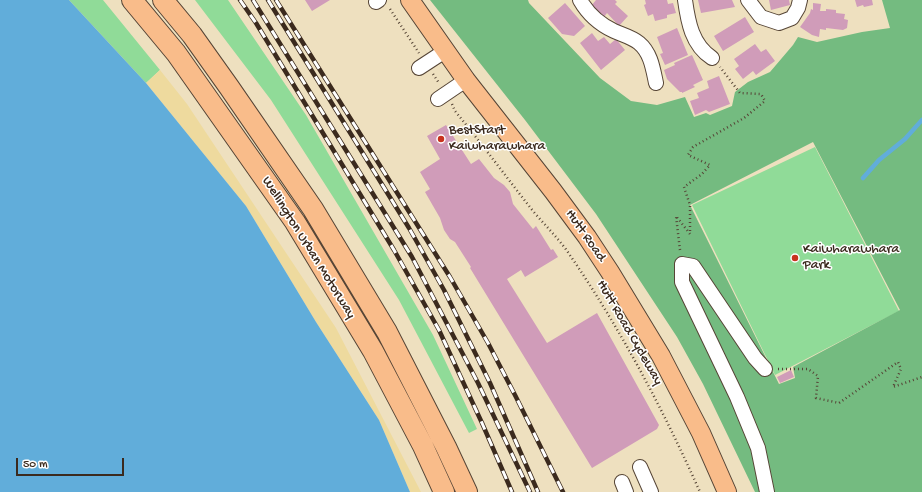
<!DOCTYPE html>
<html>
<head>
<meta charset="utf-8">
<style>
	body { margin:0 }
	#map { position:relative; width:922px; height:492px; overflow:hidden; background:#eee0bf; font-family:"Gochi Hand",sans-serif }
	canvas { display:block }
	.scale { position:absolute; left:16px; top:458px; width:108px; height:18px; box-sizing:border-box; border:2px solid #3b2a1e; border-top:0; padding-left:5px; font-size:12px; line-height:14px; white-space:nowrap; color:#3b2a1e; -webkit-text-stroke:3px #fff; paint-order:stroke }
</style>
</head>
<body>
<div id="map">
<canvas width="922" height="492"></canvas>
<div class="scale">50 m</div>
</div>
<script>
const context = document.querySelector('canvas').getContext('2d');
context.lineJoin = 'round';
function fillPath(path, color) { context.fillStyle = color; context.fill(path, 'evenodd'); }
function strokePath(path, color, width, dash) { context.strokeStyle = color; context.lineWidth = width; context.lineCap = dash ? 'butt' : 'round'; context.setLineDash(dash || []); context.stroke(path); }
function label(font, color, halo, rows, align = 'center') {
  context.font = font + ' "Gochi Hand",sans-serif'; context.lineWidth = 3; context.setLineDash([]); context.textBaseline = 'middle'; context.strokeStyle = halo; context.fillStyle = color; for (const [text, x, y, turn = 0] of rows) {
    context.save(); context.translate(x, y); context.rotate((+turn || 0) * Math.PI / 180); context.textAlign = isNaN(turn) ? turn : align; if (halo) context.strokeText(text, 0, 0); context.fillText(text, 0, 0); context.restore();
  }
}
fillPath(new Path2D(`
	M69,0H103L160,70L146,83Z
	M195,0H228L306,115L433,335L477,429L469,433L399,300L271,100Z
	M815,147L899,311L775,375L692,205Z`), '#90db98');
fillPath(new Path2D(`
	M430,0H528L529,3L600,78L631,101L657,105L685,97L694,117L706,113L710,115L732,106L735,92L748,82L770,72L793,45L798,37L817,42L862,32L890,28L882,0H922V492H755L703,384L677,337L596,214L525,120ZM813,142L900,310L793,367L795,378L779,384L690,205Z`), '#74bb80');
fillPath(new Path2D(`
	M160,70L187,104L336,328L421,492H410L379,420L316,322L246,206L146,83Z`), '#eeda9e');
fillPath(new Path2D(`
	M0,0H69L146,83L246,206L316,322L379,420L410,492H0Z`), '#61adda');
strokePath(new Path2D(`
	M863,178L879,160L905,139L922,120`), '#61adda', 4.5);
fillPath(new Path2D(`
	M305,0H330L312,11Z
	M596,0H615L617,2L615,4L628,16L619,26L607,13L604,17L592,5Z
	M645,0H667L668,4L673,3L676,13L667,15V18L655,21L653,14L648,16L644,5L646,4Z
	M698,0H732L735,7L701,13Z
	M769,0H789L790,5L771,10Z
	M855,0H872L873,5L864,7L863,5L857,7Z
	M565,3L585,26L574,36L562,34L548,18Z
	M813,3L821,4L820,11H826V9L836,10V13L845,14L844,19L848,20L847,28L843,30L826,28V30L820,29L819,37L812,35L800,27L810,13L811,9L813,10Z
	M745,17L754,32L723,51L714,36Z
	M677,28L688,55L665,65L660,54L663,53L657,37Z
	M592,33L598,41L604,37L610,44L616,39L625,50L601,70L580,43Z
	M755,44L761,52L766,49L775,61L756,75L753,71L743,79L735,69L739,66L734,59Z
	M692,55L703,80L693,85L695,87L682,93V92H680L667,79L664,70L675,65L674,63Z
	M719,76L730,104L709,112L706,110L695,115L690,101L699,98L697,93L709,88L707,81Z
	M446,125L471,164L479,159L494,178L504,185L510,192L513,204L533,229L536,226L551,250L553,249L558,257L525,277L521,270L507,279L547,343L597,313L659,425L657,429L592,468L470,268L471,267L455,242L450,239L444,230L440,218L425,192L430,189L420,172L440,159L427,136Z
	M791,370L794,377L780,383L777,377Z`), '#d09cb9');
const minor = new Path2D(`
	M580,0C588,14 599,24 614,31C623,35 632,37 639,43C651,53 653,69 656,83
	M685,0C688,22 692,45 712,58
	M748,0L761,17L779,23L792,18L798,8L800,0
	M376,2L379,0
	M419,68L445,51
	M438,99L466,80
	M765,369L755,358L693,266L682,264V282L737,397L758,448L767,492
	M640,467L651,492
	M622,482L626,492`);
const major = new Path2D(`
	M410,0L466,80L553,191L587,237L610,272L661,356L701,433L727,492`);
const highway = new Path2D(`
	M132,0L176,53L295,222L373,351L423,446L444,492
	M163,0L192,35L229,87L313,209L387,332L446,447L467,492`);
strokePath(minor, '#564536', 16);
strokePath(major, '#564536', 20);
strokePath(highway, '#564536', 22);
strokePath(new Path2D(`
	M390,9L419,53
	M433,74L439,83
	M452,104L455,111C482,144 507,178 533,211C544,224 555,235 565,248C618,324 662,407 700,492
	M680,250L676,216L690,234V205L684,187L702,174L710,165L688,155L693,147L744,118L765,101L761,94L740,93L720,67
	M778,369H808L818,376L816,398L839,403L898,362L901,369L893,387L922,377`), '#564536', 2.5, [1, 3]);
strokePath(minor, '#fff', 14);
strokePath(major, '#f9bc8a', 18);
strokePath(highway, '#f9bc8a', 20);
const rail = new Path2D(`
	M240,0L256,23L394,250L439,330L482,423L512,492
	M253,0L412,257L478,383L530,492
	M268,0L409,228L444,290L490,383L538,492
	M276,0L450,277L488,343L516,397L563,492`);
strokePath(rail, '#3b2a1e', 4.5);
strokePath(rail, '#fff', 3, [9]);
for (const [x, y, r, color] of [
	[441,139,4,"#c8321e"],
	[795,258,4,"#c8321e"]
]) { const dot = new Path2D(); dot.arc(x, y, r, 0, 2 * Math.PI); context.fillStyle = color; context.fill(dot); strokePath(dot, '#fff', 1.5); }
label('14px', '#3b2a1e', '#fff', [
	["BestStart",449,131],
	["Kaiwharawhara",449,147],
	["Kaiwharawhara",803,250],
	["Park",803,266]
], 'left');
label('14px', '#3b2a1e', '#fff', [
	["Hutt Road",585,236,55],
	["Wellington Urban Motorway",308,248,58],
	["Hutt Road Cycleway",629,333,60]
]);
</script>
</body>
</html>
